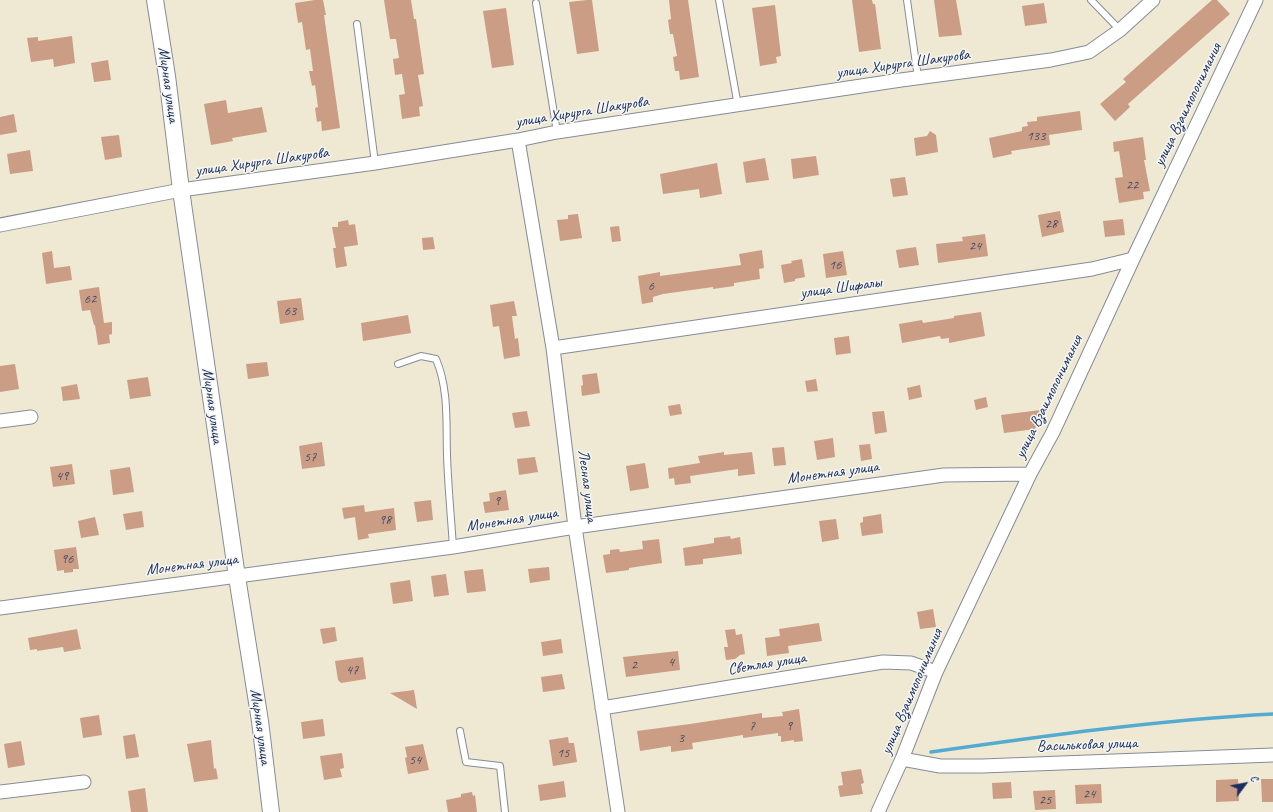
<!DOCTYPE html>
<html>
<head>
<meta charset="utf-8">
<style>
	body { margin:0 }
	#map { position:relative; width:1273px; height:812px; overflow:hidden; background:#efe9d3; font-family:Caveat,sans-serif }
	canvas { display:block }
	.north { position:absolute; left:1225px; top:764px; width:40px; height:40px; -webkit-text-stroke:3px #f6f6f2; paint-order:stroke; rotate:58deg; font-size:11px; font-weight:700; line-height:16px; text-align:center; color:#1b2f5e }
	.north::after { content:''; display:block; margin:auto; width:14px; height:18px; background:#1b2f5e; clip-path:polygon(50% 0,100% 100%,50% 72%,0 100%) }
</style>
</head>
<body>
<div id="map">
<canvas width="1273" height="812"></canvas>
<div class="north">С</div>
</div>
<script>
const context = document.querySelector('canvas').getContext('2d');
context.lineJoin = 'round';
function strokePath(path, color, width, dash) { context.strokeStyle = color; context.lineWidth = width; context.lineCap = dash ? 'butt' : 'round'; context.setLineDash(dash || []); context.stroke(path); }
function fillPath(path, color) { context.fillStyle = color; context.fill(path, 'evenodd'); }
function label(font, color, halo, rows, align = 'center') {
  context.font = font + ' Caveat,sans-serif'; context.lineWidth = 3; context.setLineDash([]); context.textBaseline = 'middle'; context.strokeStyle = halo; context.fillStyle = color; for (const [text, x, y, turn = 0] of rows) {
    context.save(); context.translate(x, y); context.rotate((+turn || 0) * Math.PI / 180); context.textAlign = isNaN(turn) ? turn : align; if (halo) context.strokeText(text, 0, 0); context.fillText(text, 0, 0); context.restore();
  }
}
strokePath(new Path2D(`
	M931,752C1044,736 1158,720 1273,714`), '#54abd0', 3.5);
fillPath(new Path2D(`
	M315,0H323L326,15H324L340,128L322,131L321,121L317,122L315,108L318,107L315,85L312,86L309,71H313L310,49L306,50L302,22L298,23L295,3Z
	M384,0H411L414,19H416L424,74L418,75L423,106L419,107L420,116L402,119L399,95L405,94L402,74L395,75L393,59L399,58L396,39H390Z
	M587,0H592L599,51L577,54L569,2Z
	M669,0H688L699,77L680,80L679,71H675L673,57L677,56L673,34H670L668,20L671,19Z
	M852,0H872L873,4H875L881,49L859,52Z
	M934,0H956L962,35L939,37Z
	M1212,0H1217L1230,14L1128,104L1130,107L1115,121L1100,104L1126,82L1123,79Z
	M1044,3L1047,23L1025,26L1022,6Z
	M775,5L781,56L776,57L777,63L760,66L752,8Z
	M506,8L514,65L492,68L483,11Z
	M72,36L75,63L54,67L53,59L31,62L27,38L38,37V41Z
	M108,60L111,80L94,82L91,63Z
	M226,100L228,113L262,107L267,132L232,138L233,141L211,145L204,104Z
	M1080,111L1082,130L1049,135L1050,145L1011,151L1012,154L993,158L989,138L1022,131V127L1028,126L1027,122L1037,121V117Z
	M14,114L17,132L0,135V117Z
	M930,131L936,135L938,152L916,156L914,138L927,136Z
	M119,135L122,157L105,160L101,137Z
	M1143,137L1146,160H1144L1150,191L1143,192L1144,199L1119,203L1115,178L1123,177L1119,151L1114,152L1113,142Z
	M30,150L33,171L10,174L7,154Z
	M816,156L819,175L793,179L791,159Z
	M765,158L769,180L746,183L743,162Z
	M717,163L722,194L700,198L699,189L663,194L660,174Z
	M905,177L908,195L893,197L890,179Z
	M1060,211L1064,232L1042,237L1038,215Z
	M578,214L582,238L560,241L557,220L568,219V215Z
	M1123,219L1125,235L1105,237L1103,221Z
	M348,220L349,225L355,224L358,245L344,247L347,266L336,268L333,248H336L332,227H338V222Z
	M619,226L621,241L612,242L610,227Z
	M985,234L988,256L938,263L936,244L963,241L962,237Z
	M433,237L435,249L423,250L422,238Z
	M916,247L919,265L899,268L896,250Z
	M762,250L764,268L759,269L760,279L734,283V286L713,289V287L663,294L653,297V302L642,304L638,276L660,272V276L741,265L739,254Z
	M52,251L54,268L70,266L72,280L46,284L42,253Z
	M843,251L847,275L826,278L823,254Z
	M802,259L805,277L795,279V281L784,283L781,265L792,263L791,261Z
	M99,287L104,323L112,322V334L109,335L110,343L98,345L95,325H94L90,310L82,311L79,290Z
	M301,298L304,320L280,324L277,301Z
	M514,301L517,316H512L515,339L518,338L520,356L504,359L499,326L493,327L490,305Z
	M981,312L985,336L949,343V338L941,339L940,336L902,343L899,324L922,320L923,323L954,318V316Z
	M408,315L411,333L363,341L361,323Z
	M849,336L851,353L836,355L834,338Z
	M267,362L269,376L248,379L246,364Z
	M15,364L19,389L0,392V366Z
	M597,373L600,393L582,396L581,386L583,385L582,375Z
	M148,377L151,396L130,399L127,380Z
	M816,379L818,391L807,392L805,381Z
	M77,384L80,399L63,401L61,387Z
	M920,385L922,397L909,400L907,388Z
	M986,397L988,407L976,410L974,400Z
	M680,404L682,414L670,416L668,406Z
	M1040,410L1041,419L1035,420L1036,429L1004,433L1001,415Z
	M527,411L530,426L515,428L512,413Z
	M884,411L887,432L875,434L872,412Z
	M833,438L835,457L817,460L814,441Z
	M322,442L325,466L302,469L299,446Z
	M870,444L872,459L861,461L859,445Z
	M784,447L786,465L774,466L772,448Z
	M724,452V455L752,452L755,474L738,476V469L690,476L691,483L675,485L674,478L669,479L668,468L700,463L698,456Z
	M535,457L538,472L519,475L517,459Z
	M645,463L649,488L630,491L626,466Z
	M72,464L75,484L53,487L50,467Z
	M130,467L134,492L113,495L110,470Z
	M506,490L509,510L485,513L483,502L490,501L489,493Z
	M431,500L433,520L417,522L414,502Z
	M364,505L365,512L394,508L396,530L368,534L369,538L358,540L355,517L344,519L342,508Z
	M142,511L144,527L126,530L123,514Z
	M881,514L883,533L862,536L860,523L863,522V517Z
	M95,517L99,535L81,538L78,521Z
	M836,519L839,539L822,542L819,521Z
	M730,536L731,539L740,537L742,554L703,559V564L685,566L683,548L714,543V538Z
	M659,539L662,563L629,568V570L606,573L603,555L610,554V550L619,549L620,552L643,549L642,541Z
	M76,547L79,569H73V572L64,573V570L57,571L54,550Z
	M549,567L550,580L530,583L528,569Z
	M483,569L486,591L467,593L464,571Z
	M446,574L449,595L434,597L431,576Z
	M410,580L413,601L393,604L390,583Z
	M933,609L936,627L920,629L917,612Z
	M819,623L822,641L788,646L789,653L767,656L765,638L780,636L779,629Z
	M335,627L337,641L323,644L320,629Z
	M77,629L81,649L64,652L63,647L37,651V649L30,650L28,638Z
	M735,629L736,635L742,634L745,654L740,655L735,659L726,660L724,647H728L725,630Z
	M561,639L563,653L543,656L541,642Z
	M678,651L680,670L626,677L623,657Z
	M363,657L366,679L341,683L338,680L335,661Z
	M562,674L565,689L543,692L541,677Z
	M414,690L417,709L390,693Z
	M799,709L803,741L794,742V740L781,742V736H778V733L743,738V735L692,743L693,749L671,752V746L640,751L637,731L690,724L762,713V718L783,716L782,712Z
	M99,715L102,735L83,738L80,718Z
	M323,719L325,736L303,739L301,722Z
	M135,734L139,757L126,759L123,736Z
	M568,737L569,743H574L577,762L553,766L549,740Z
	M211,740L214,769L216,768L218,779L194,782L187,744Z
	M21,741L25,765L8,768L4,744Z
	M423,744L429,770L408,774L405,758L407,757L405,747Z
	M342,753L344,768L340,769L342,777L324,780L320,756Z
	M861,769L864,783L861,784L863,794L840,797L838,786L843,785L841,772Z
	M1238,779L1239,801L1216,802V780Z
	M1261,779H1273V802H1262Z
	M564,781L566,797L540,801L538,785Z
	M1011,782L1012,798L993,799L992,783Z
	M1101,784L1102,803L1076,804L1075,785Z
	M145,788L148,812H131L128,791Z
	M1055,790L1056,809L1035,810L1033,791Z
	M472,792L473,796L475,795L477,812H448L446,800L461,797V794Z`), '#ca9d84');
const service = new Path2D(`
	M719,0L738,106
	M907,0L918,78
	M1091,0L1120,30
	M536,3L557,132
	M357,24L375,163
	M398,364L421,356L436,359C449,390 446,423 447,455C448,486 451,516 453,547
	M460,731L466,762L500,766L505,812`);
const minor = new Path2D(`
	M518,140L553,348L575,527L618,812
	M0,225L181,190L375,163L518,140L557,132L901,80L1051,60L1089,52L1120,30L1153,0
	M553,348L1092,269L1133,259
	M0,421L31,417
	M0,608L453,547L575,527L944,475L1030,474
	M602,708L883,662L911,663L936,672
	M902,759L940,766H982L1273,755
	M0,792L84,782
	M878,812L902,759L936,672L1030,474L1053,432L1133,259L1256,0`);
const tertiary = new Path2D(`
	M155,0L167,76L181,190L237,577L260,721L271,812`);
strokePath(service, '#858c98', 8);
strokePath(minor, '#858c98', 15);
strokePath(tertiary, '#858c98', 18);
strokePath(service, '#fff', 6);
strokePath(minor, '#fff', 13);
strokePath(tertiary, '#fff', 16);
label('14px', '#474a68', null, [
	["133",1036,136],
	["22",1132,185],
	["28",1051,224],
	["24",975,246],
	["16",835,265],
	["6",651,286],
	["62",90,299],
	["63",290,311],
	["57",310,457],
	["49",62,476],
	["9",497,501],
	["98",385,520],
	["96",67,559],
	["4",671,662],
	["2",634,665],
	["47",352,670],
	["7",752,726],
	["9",789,726],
	["3",681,738],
	["15",563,753],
	["54",415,760],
	["24",1089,794],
	["25",1045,800]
]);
label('16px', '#1b2f5e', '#f6f6f2', [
	["улица Хирурга Шакурова",903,64,-8],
	["Мирная улица",168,85,82],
	["улица Взаимопонимания",1188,105,-64],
	["улица Хирурга Шакурова",582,112,-9],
	["улица Хирурга Шакурова",262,162,-8],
	["улица Шифалы",841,288,-8],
	["улица Взаимопонимания",1049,397,-64],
	["Мирная улица",212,406,82],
	["Монетная улица",833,473,-8],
	["Лесная улица",587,486,83],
	["Монетная улица",512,520,-9],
	["Монетная улица",192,565,-7],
	["Светлая улица",767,664,-9],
	["улица Взаимопонимания",912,692,-67],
	["Мирная улица",260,727,82],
	["Васильковая улица",1087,745,-2]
]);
</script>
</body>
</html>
